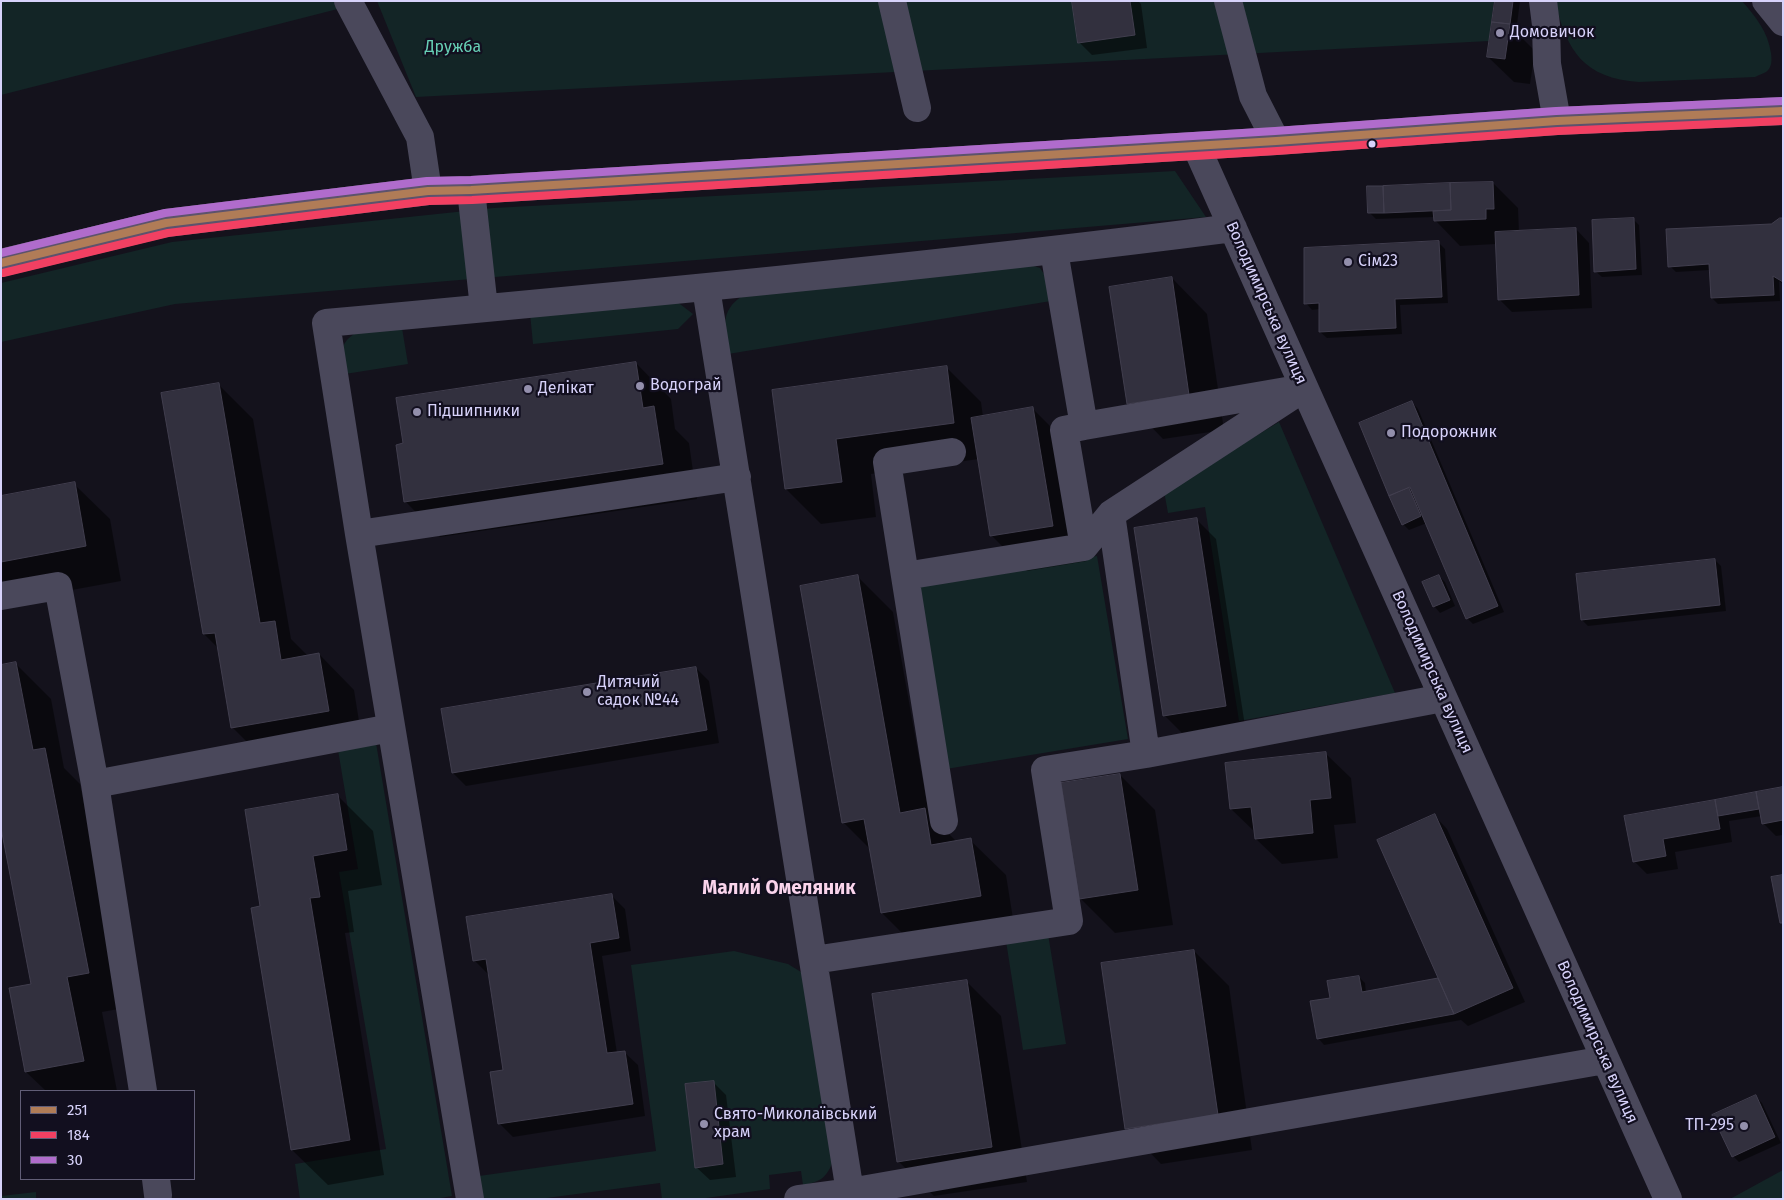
<!DOCTYPE html>
<html>
<head>
<meta charset="utf-8">
<style>
	body { margin:0 }
	#map { position:relative; width:1784px; height:1200px; overflow:hidden; background:#14121c; font-family:"Fira Sans",sans-serif }
	canvas { display:block }
	.frame { position:absolute; inset:0; border:2px solid #d7d2fa; pointer-events:none }
	.legend { position:absolute; left:20px; top:1090px; width:175px; height:90px; box-sizing:border-box; background:#120f1f; border:1px solid #615d77; margin:0; padding:6px 9px; list-style:none; font-size:15px; color:#d7d2fa }
	.legend li { display:flex; align-items:center; gap:10px; height:25px }
	.legend b { width:25px; border:1px solid #615d77 }
</style>
</head>
<body>
<div id="map">
<canvas width="1784" height="1200"></canvas>
<div class="frame"></div>
<ul class="legend">
<li><b style="height:6px;background:#b07c57"></b>251</li>
<li><b style="height:6px;background:#f24062"></b>184</li>
<li><b style="height:6px;background:#b06ccc"></b>30</li>
</ul>
</div>
<script>
const context = document.querySelector('canvas').getContext('2d');
context.lineJoin = 'round';
function fillPath(path, color) { context.fillStyle = color; context.fill(path, 'evenodd'); }
function strokePath(path, color, width, dash) { context.strokeStyle = color; context.lineWidth = width; context.lineCap = dash ? 'butt' : 'round'; context.setLineDash(dash || []); context.stroke(path); }
function label(font, color, halo, rows, align = 'center') {
  context.font = font + ' "Fira Sans",sans-serif'; context.lineWidth = 4.5; context.setLineDash([]); context.textBaseline = 'middle'; context.strokeStyle = halo; context.fillStyle = color; for (const [text, x, y, turn = 0] of rows) {
    context.save(); context.translate(x, y); context.rotate((+turn || 0) * Math.PI / 180); context.textAlign = isNaN(turn) ? turn : align; if (halo) context.strokeText(text, 0, 0); context.fillText(text, 0, 0); context.restore();
  }
}
fillPath(new Path2D(`
	M1,1H369L1,95Z
	M377,1H1494L1489,41L416,97Z
	M1555,1H1742C1756,17 1768,32 1771,53C1772,60 1772,68 1766,72C1763,74 1758,75 1755,77L1639,82C1584,78 1567,52 1555,1Z
	M1175,171L1206,217L175,304L1,342V283L172,242L494,208Z
	M1028,264L1040,268L1046,277L1051,301L728,354C724,325 719,308 749,292Z
	M676,301L693,314L678,329L533,344L530,313Z
	M401,322L408,364L345,374C344,367 341,357 342,351C346,327 384,324 401,322Z
	M1279,422L1395,693L1239,721L1205,507L1168,513L1164,491Z
	M1097,556L1128,739L946,769L915,587Z
	M376,743L452,1196L435,1199H300L295,1164L386,1149L339,872L358,869L338,750Z
	M1048,934L1066,1044L1023,1050L1006,941Z
	M734,951L788,964L801,972L810,988L833,1161C827,1177 821,1182 803,1185L801,1171L769,1175L770,1189L699,1199H662L660,1183L539,1199H482L479,1176L656,1151L631,965Z
	M1783,1170V1199H1730Z
	M36,1192V1199H1V1196Z`), '#132526');
fillPath(new Path2D(`
	M1073,1H1138L1141,4L1147,48L1092,55L1079,42Z
	M1497,1H1520L1516,32L1535,51L1530,84L1514,82L1488,57Z
	M1493,183L1518,208L1519,232L1576,229L1589,243L1592,308L1512,312L1499,299L1496,244L1460,246L1435,220V217L1376,219L1370,213Z
	M1633,219L1639,225L1642,275L1602,277L1595,271Z
	M1783,219V284L1779,281L1780,301L1718,304L1712,298L1710,270L1676,272L1670,266L1772,225Z
	M1439,243L1445,249L1448,303L1400,305L1402,334L1327,338L1320,332V309L1312,310L1306,303Z
	M1172,278L1207,314L1224,430L1163,439L1128,403Z
	M636,363L671,399L675,429L689,443L697,499L440,537L405,501Z
	M946,367L981,402L983,417L1033,409L1068,444L1087,561L1027,571L991,535L979,459L871,474L876,517L821,524L786,489L773,391Z
	M218,384L253,419L291,639L308,656L319,654L354,690L363,746L267,762L232,727L219,649L204,634Z
	M1412,402L1418,409L1504,612L1473,624L1467,618L1427,523L1409,530L1403,524L1361,424Z
	M74,484L110,519L121,581L1,603V497Z
	M1196,519L1216,539L1245,726L1184,735L1165,716Z
	M1715,560L1721,566L1726,611L1588,626L1582,620Z
	M1439,576L1445,582L1455,606L1440,613L1434,606Z
	M858,577L893,612L929,814L957,842L970,840L1006,875L1015,931L917,948L882,913L871,850L843,822Z
	M16,664L51,699L64,768L80,784L124,1008L102,1012L117,1091H46L26,1072L33,985Z
	M696,668L709,681L719,743L466,786L453,773Z
	M1325,753L1351,778L1356,823L1334,825L1338,858L1282,864L1256,839V833L1231,809Z
	M1120,775L1155,810L1173,925L1115,933L1080,898Z
	M1783,788V835L1776,836L1763,823L1762,816L1729,821L1732,842L1675,852L1678,869L1647,874L1634,861L1626,817L1756,793L1757,795Z
	M338,796L373,831L382,885L348,891L354,932L345,933L384,1175L328,1185L292,1150L262,907Z
	M1434,815L1447,829L1525,1002L1468,1026L1461,1020L1324,1045L1318,1038L1331,999L1359,977L1365,983L1366,993L1437,980L1442,983Z
	M612,896L625,909L631,951L602,956L617,1053L624,1052L638,1065L645,1116L513,1137L500,1124L492,1073L505,1071L490,974H488L475,961L468,918Z
	M1194,951L1229,986L1252,1150L1161,1164L1126,1128Z
	M966,981L1001,1016L1027,1182L934,1196L898,1161Z
	M713,1082L726,1095L736,1177L710,1180L696,1167Z
	M1755,1096L1762,1103L1781,1143L1739,1162L1733,1156Z`), '#0007');
const building = new Path2D(`
	M1072,1H1130L1135,35L1078,43Z
	M1495,1H1513L1510,24L1492,22Z
	M1492,22L1510,24L1505,59L1487,57Z
	M1493,182L1494,209H1486V219L1434,221L1433,211L1451,210L1450,183Z
	M1450,183L1451,210L1384,213L1383,186Z
	M1367,186H1383L1384,213H1368Z
	M1634,218L1636,269L1594,272L1592,220Z
	M1780,218H1783V282L1773,276L1774,295L1711,298L1709,264L1668,267L1666,229L1771,224Z
	M1576,228L1579,295L1498,300L1495,232Z
	M1439,241L1442,297L1395,299L1396,328L1319,332V303L1304,304V248Z
	M1172,277L1189,395L1127,404L1109,287Z
	M636,362L643,408L654,406L663,464L404,502L396,445L403,443L396,398Z
	M947,366L954,423L836,439L842,482L785,489L772,390Z
	M219,383L260,623L275,621L281,660L319,653L329,711L231,728L215,633L203,634L161,393Z
	M1412,401L1498,606L1466,619L1410,487L1389,496L1359,423Z
	M1033,407L1053,526L990,536L971,418Z
	M75,482L86,546L1,562V496Z
	M1409,488L1421,516L1402,525L1389,496Z
	M1197,518L1226,706L1163,716L1134,528Z
	M1715,559L1720,605L1581,620L1576,574Z
	M858,575L900,813L925,808L931,845L971,838L981,896L881,913L864,819L842,823L800,586Z
	M1439,575L1450,600L1433,607L1422,582Z
	M16,662L33,750L45,748L89,973L67,977L84,1061L25,1072L9,988L31,984L1,828V665Z
	M696,667L707,730L452,773L441,709Z
	M1326,752L1331,798L1310,800L1313,833L1255,839L1251,807L1230,809L1225,763Z
	M1120,774L1138,890L1079,899L1061,783Z
	M1783,787V820L1762,824L1756,792Z
	M1756,792L1759,809L1718,816L1715,800Z
	M338,794L347,850L313,856L320,897L310,898L350,1140L291,1150L251,908L260,906L245,810Z
	M1715,800L1720,829L1663,839L1666,856L1633,862L1624,816Z
	M1435,814L1513,988L1454,1014L1377,840Z
	M1783,875V923H1780L1771,877Z
	M612,894L619,938L590,943L607,1053L625,1051L633,1104L498,1124L490,1072L503,1070L486,959L473,961L466,917Z
	M1194,950L1218,1115L1125,1129L1101,963Z
	M1359,976L1362,992L1438,978L1454,1014L1317,1039L1310,1001L1330,998L1327,981Z
	M967,980L992,1147L897,1162L872,994Z
	M714,1081L723,1164L695,1168L685,1084Z
	M1756,1095L1775,1137L1732,1157L1712,1115Z`);
fillPath(building, '#32303e');
strokePath(building, '#413e4e', 1);
strokePath(new Path2D(`
	M348,1L420,137L428,191
	M892,1L917,108
	M1228,1L1253,96L1276,141
	M1543,1L1546,25L1547,64L1557,121
	M1766,1L1783,22
	M1196,146L1668,1199
	M471,190L484,308
	M1054,251L1084,426L1292,390
	M706,288L850,1192
	M1084,426L1064,430L1084,547
	M952,452L887,462L905,576L1084,547L1111,514L1304,388
	M1111,514L1146,754
	M359,534L737,477
	M905,576L944,821
	M1,596L58,586L95,784L143,1091
	M95,784L391,728
	M814,960L1069,921L1045,770L1146,754L1443,698
	M156,1179L158,1195
	M470,1199L359,534L326,323C629,295 931,267 1233,228
	M798,1199L850,1192L1605,1060`), '#4a485b', 28);
strokePath(new Path2D(`
	M1,263L166,223L428,191L471,190L1276,141L1557,121L1783,111`), '#5c536c', 28);
strokePath(new Path2D(`
	M1,263L166,223L428,191L471,190L1276,141L1557,121L1783,111`), '#b07c57', 8);
strokePath(new Path2D(`
	M3,273L168,233L429,201L472,200L1277,151L1558,131L1783,121`), '#f24062', 8);
strokePath(new Path2D(`
	M1,253L165,213L427,181L471,180L1275,131L1556,111L1783,101`), '#b06ccc', 8);
for (const [x, y, r, color] of [
	[1500,33,5,"#938fac"],
	[1372,144,4.5,"#d7d2fa"],
	[1348,262,5,"#938fac"],
	[640,386,5,"#938fac"],
	[528,389,5,"#938fac"],
	[417,412,5,"#938fac"],
	[1391,433,5,"#938fac"],
	[587,692,5,"#938fac"],
	[704,1124,5,"#938fac"],
	[1744,1126,5,"#938fac"]
]) { const dot = new Path2D(); dot.arc(x, y, r, 0, 2 * Math.PI); context.fillStyle = color; context.fill(dot); strokePath(dot, '#120f1f', 2); }
label('16px', '#d7d2fa', '#120f1f', [
	["Домовичок",1510,33],
	["Сім23",1358,262],
	["Водограй",650,386],
	["Делікат",538,389],
	["Підшипники",427,412],
	["Подорожник",1401,433],
	["Дитячий",597,683],
	["садок №44",597,701],
	["Свято-Миколаївський",714,1115],
	["храм",714,1133],
	["ТП-295",1734,1126,"right"]
], 'left');
label('16px', '#67d0b6', '#120f1f', [
	["Дружба",453,48]
]);
label('16px', '#d7d2fa', '#120f1f', [
	["Володимирська вулиця",1266,303,66],
	["Володимирська вулиця",1432,672,66],
	["Володимирська вулиця",1597,1042,66]
]);
label('bold 19px', '#fad4ec', '#120f1f', [
	["Малий Омеляник",779,889]
]);
</script>
</body>
</html>
